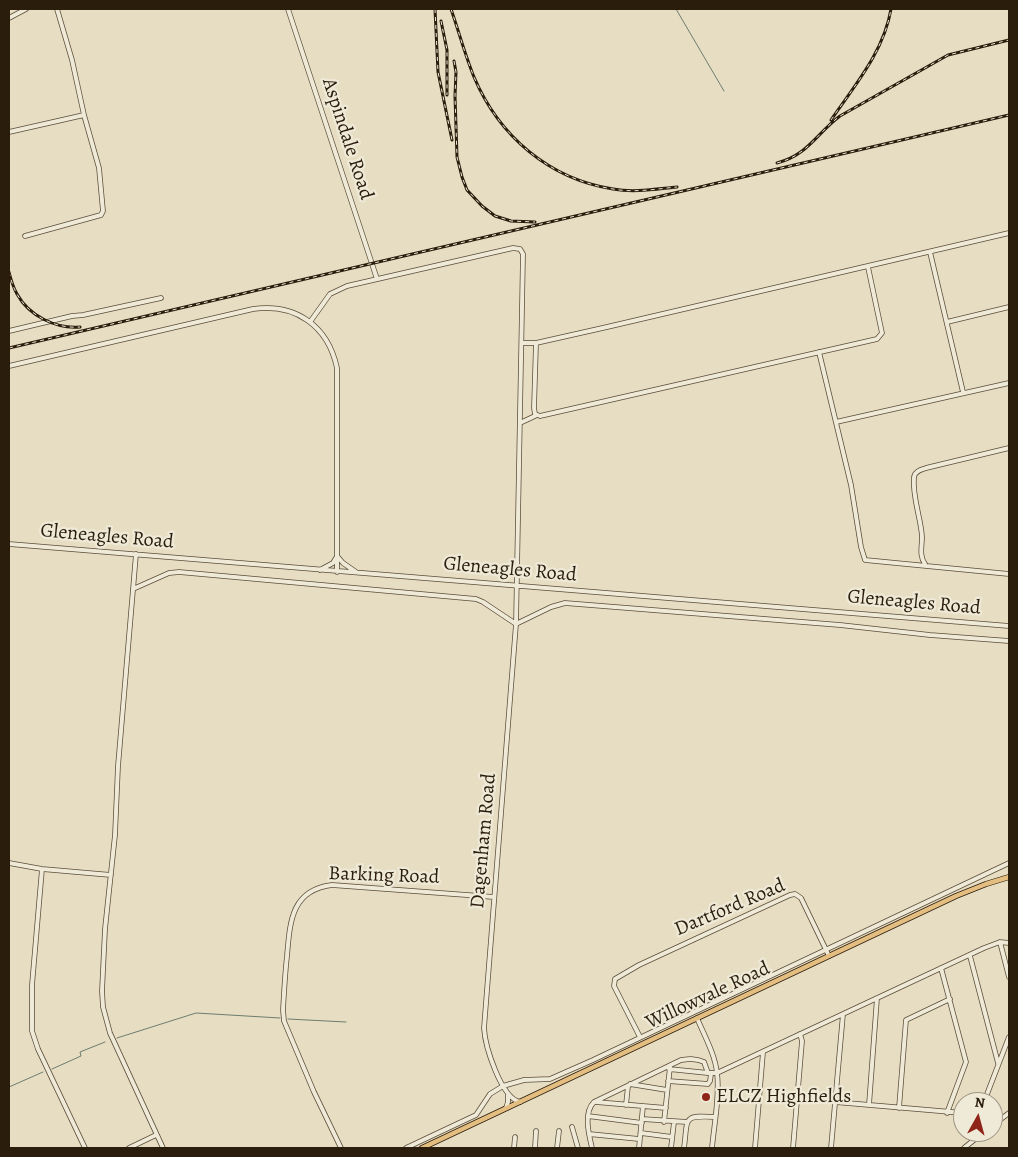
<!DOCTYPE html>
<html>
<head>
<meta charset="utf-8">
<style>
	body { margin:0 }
	#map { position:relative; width:1018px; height:1157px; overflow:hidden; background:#e7ddc2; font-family:Alegreya,serif }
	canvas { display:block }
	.frame { position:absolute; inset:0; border:10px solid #2b1d0c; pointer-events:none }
	.north { position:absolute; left:953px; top:1092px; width:50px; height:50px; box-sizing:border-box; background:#efe9d7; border:1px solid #a19786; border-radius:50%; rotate:7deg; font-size:14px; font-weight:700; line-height:20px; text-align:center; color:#2b1d0c }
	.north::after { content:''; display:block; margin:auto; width:18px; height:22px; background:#8f2418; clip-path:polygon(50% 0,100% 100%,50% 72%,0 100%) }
</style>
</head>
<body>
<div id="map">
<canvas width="1018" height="1157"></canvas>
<div class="frame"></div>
<div class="north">N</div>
</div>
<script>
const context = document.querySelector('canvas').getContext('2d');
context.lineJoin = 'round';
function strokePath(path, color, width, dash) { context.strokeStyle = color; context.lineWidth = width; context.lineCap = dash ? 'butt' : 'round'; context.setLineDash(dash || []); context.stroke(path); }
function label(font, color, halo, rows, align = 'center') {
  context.font = font + ' Alegreya,serif'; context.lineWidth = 4.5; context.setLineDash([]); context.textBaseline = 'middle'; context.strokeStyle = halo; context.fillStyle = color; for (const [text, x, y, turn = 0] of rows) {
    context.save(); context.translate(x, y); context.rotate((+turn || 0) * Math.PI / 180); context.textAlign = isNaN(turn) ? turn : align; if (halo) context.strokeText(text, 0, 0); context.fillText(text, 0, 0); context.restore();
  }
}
strokePath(new Path2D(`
	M676,9L724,91
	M288,1019L346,1022
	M117,1038L196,1013L280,1018
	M52,1069L81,1056L80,1052L105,1042
	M9,1087L43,1072`), '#6c7c6f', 1);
const minor = new Path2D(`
	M288,9L377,279
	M9,18L26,9
	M9,132L84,115L72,60L57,9
	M25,236L101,215L103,211L99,168L84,115
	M930,252L963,392
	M310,322L330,294L347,286L513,248L520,249L523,254L516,624L484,1028C485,1046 501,1098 520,1102
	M947,322L1009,307
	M9,331L72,316L83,315L161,298
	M522,343H536L607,327L1009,233
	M536,343L534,408L535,414L540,416L877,339L882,333L868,267
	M819,352L851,485L861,547L865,560L1009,574
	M9,366L253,309C296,303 328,326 337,368V572
	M836,422L1009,383
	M520,423L537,415
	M9,544L1009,626
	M136,554L118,766L115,835L105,929L102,991L103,1007L110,1033L163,1148
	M337,556L343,563L356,572
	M925,564C919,556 922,546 922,537C921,518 912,497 914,477C915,471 921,470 926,468L1009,448
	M320,570L333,563L336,558
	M133,589L169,573L179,572L476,599L483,602L516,624L551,607L565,603L840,625L930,635L1009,641
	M9,863L42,869L111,875
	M42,869L32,985V1031L38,1049L85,1148
	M1000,942L1009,977
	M970,956L998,1063
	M941,968L966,1062L947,1113
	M697,1018C704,1035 715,1054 717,1073C720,1096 714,1125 712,1148
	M640,1037L614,986L615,979L639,965L790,895L795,894L801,898L829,956
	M669,1069L708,1073H717L984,948L1000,942L1009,943
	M668,1081L708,1084L710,1081L711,1074
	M630,1084L667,1090
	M596,1102L666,1108
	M835,1102L963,1113
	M984,1102L1009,1037
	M626,1105L628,1086
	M869,1105L877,998
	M506,1108L508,1102V1095
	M899,1108L906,1020L950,999
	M588,1116L642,1123
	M993,1116L1000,1120
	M642,1119L687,1122
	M664,1122L670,1067
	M993,1125L1009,1113
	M572,1127L578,1148
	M641,1133L672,1137
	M589,1134L639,1139
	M129,1148L156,1135
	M341,1148L314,1092L284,1021L283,1010C284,992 285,974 287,956C290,922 291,890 332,885L494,897
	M406,1148L476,1115L490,1094L503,1086L524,1080L550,1079L593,1060L1009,863
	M514,1148L515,1137
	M535,1148L536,1131
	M557,1148L559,1131
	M592,1148C589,1135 583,1113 594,1102L681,1060C689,1059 696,1058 704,1062L708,1073
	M639,1148L643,1106
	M671,1148L674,1122
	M684,1148C688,1118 682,1115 715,1117
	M755,1148L763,1052
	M793,1148L802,1041L800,1034
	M831,1148L843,1014
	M964,1148L984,1132`);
const major = new Path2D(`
	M422,1148L956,896L986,884L1009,877`);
strokePath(minor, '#5a4d3a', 5.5);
strokePath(major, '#2b1d0c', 6);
strokePath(minor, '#efe9d7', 4);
strokePath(major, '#e4be81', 4.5);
const rail = new Path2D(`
	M435,9L438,72L452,140
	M451,9C459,32 465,55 474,77C499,136 549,179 613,189C634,193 656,189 677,187
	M441,21L447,50V95
	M454,61L456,72L455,96L457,157L462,177L467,190L482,206L495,216L511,221L535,222
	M831,120C855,85 884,51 891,9
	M777,163C808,155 816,134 840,116L948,55L1009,40
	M9,272C11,280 13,287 17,294C29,316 56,329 80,327
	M9,348L1009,115`);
strokePath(rail, '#2b1d0c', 3);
strokePath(rail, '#efe9d7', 1, [4]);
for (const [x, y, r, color] of [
	[706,1097,5,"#8f2418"]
]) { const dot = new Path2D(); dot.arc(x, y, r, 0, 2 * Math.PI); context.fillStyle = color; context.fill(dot); strokePath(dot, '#efe9d7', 2); }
label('20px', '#2b1d0c', '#efe9d7', [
	["Aspindale Road",347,139,72],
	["Gleneagles Road",107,537,5],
	["Gleneagles Road",510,570,5],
	["Gleneagles Road",914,603,5],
	["Dagenham Road",484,841,-85],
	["Barking Road",384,876,2],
	["Dartford Road",730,908,-23],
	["Willowvale Road",708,996,-25]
]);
label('20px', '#2b1d0c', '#efe9d7', [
	["ELCZ Highfields",716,1097]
], 'left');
</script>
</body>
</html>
